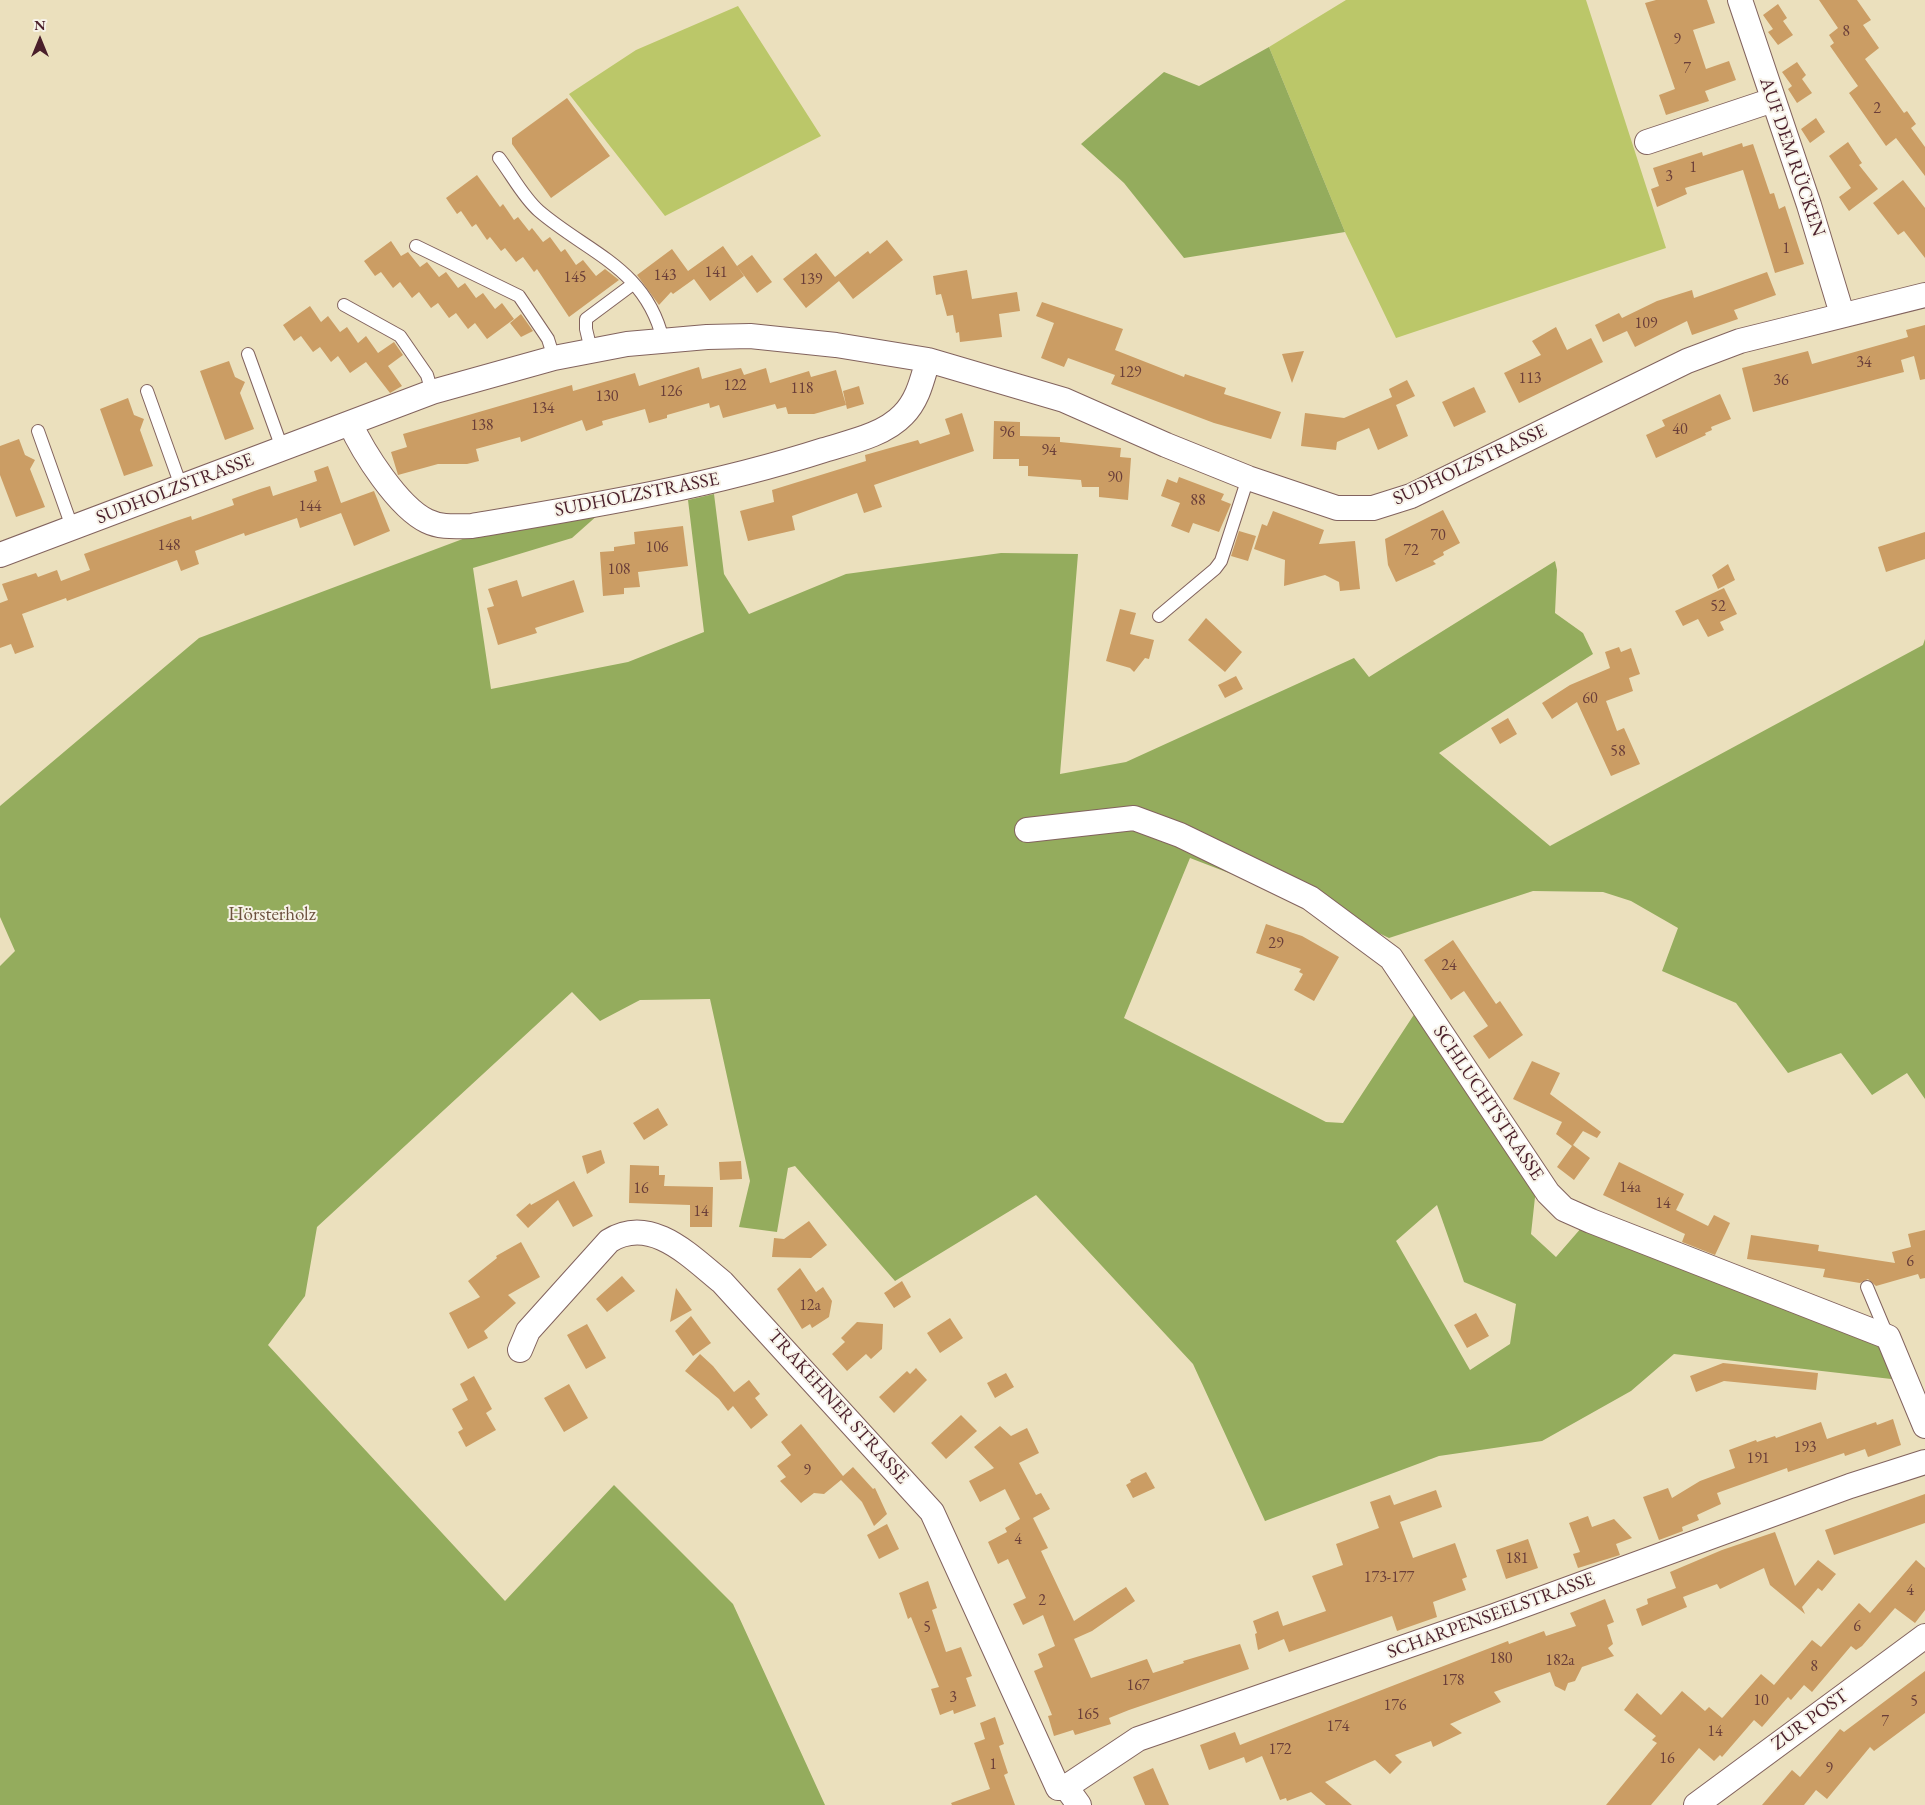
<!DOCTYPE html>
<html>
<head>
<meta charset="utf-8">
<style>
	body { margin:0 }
	#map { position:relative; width:1925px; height:1805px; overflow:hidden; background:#ebe0bd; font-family:"EB Garamond",serif }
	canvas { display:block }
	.north { position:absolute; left:15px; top:15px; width:50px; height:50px; -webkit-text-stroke:4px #f7f3e8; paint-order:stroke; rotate:0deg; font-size:14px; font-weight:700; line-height:20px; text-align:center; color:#4a1f2b }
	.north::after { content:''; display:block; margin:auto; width:18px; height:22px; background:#4a1f2b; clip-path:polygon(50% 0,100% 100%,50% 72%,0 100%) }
</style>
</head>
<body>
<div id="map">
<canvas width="1925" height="1805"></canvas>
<div class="north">N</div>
</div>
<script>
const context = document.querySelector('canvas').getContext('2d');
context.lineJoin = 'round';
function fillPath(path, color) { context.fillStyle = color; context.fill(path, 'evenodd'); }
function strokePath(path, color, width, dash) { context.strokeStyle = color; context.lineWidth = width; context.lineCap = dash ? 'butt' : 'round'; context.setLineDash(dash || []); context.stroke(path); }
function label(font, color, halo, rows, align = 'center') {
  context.font = font + ' "EB Garamond",serif'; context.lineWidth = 4; context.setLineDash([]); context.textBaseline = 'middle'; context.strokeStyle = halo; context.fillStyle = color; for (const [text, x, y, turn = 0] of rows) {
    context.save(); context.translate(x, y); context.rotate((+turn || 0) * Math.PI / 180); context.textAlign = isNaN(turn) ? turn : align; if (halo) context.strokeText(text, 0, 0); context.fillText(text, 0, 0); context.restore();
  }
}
fillPath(new Path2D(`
	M1346,0H1586L1666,248L1396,338L1345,232L1269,47Z
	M738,6L821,136L665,216L569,94L636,50Z`), '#bbc769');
fillPath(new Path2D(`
	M1269,47L1345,232L1184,258L1124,183L1081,144L1164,72L1199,86Z
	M714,494L724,574L749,614L846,574L1001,553L1078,554L1060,774L1126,762L1354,658L1369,677L1555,561L1557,570L1555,613L1583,633L1593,654L1439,753L1550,846L1923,645L1925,639V1099L1907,1073L1872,1095L1841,1053L1788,1073L1736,1003L1662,971L1678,928L1631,901L1603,892L1533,891L1389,938L1356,922L1190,858L1124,1018L1326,1122L1343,1123L1415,1013L1536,1188L1531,1234L1556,1257L1582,1227L1876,1338L1900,1380L1674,1354L1631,1391L1542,1441L1439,1456L1265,1521L1193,1364L1036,1195L895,1281L795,1166L788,1168L777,1232L739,1227L750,1181L710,999L640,1000L600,1021L572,992L317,1227L305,1296L268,1345L505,1601L614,1485L733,1604L825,1805H0V966L15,951L0,917V806L199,638L468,537L599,514L572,538L473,568L491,689L628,662L704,632L688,500ZM1437,1205L1464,1282L1516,1304L1510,1344L1470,1370L1396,1241Z`), '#94ac5d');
fillPath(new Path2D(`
	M1656,0H1707L1715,23L1693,30L1706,69L1729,61L1736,80L1705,91L1709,101L1666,115L1659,95L1675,89L1645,3Z
	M1819,0H1857L1871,20L1863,25L1879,48L1865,59L1904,113L1907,111L1916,124L1911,128L1925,147V176L1896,138L1886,146L1849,93L1858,86L1830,46L1834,43L1829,35L1838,28Z
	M1778,4L1787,18L1783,21L1793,35L1778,45L1768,32L1773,29L1763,15Z
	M1797,62L1806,75L1802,79L1812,93L1797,103L1788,89L1792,86L1782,72Z
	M567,98L610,156L551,198L512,144V138Z
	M1816,118L1825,132L1810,143L1801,129Z
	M1848,142L1862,163L1859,165L1878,189L1849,211L1839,197L1851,188L1829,156Z
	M1742,143L1743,147L1753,144L1770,194L1774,193L1779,209L1785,206L1804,264L1775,273L1743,170L1685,188L1687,194L1657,207L1651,189L1659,186L1653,168L1702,152L1703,156Z
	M477,175L500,207L503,204L514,220L518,217L529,231L532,228L543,242L550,237L561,252L565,249L576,265L583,260L596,276L605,269L619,280L569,317L537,269L534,272L523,257L516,262L505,248L501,251L490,237L487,240L476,224L472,227L461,211L457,214L446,198Z
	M1903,180L1925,208V258L1904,231L1898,235L1873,203Z
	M887,240L903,260L853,299L839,281L806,308L783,279L816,253L835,277L868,251L870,254Z
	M391,241L401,256L408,252L420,267L427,262L439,277L446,272L458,288L465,283L476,298L483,293L495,309L502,303L514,319L487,339L475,323L468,329L456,313L449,318L438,303L431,308L419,292L412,298L400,282L393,288L381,272L375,276L364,261Z
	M723,246L744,276L710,301L694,279L673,294L671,292L659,305L637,275L672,249L688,271Z
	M752,255L772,282L757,293L737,266Z
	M967,270L972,299L1017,292L1020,311L999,314L1002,337L960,342L959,332L956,333L953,315L947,316L941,294L936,295L933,276Z
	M1767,272L1776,295L1734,310L1738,319L1692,335L1687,321L1635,347L1627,331L1603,342L1595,325L1619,313L1622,318L1657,301L1692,290L1694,298Z
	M1042,302L1123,329L1115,350L1184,377L1185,374L1226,388L1224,394L1281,412L1271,439L1214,423L1111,384L1115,375L1068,358L1064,367L1041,358L1054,323L1036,316Z
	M310,306L321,322L328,316L340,332L347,327L358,343L366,336L378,353L394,342L403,355L388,366L402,386L390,393L366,362L350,373L338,356L331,362L320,347L313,352L301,336L294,341L283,325Z
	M521,314L533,331L521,337L510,323Z
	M1925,325V379L1920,380L1914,356L1901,360L1904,372L1753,412L1742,368L1808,351L1812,364L1908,337L1906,330Z
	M1556,327L1567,350L1591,338L1603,362L1519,403L1504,373L1541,355L1532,341Z
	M1304,351L1292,383L1282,354Z
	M229,361L235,377L245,382L240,393L254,429L225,440L200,371Z
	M699,367L702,379L741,368L744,375L766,368L770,383L809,371L811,377L836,370L846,405L814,414H788L786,407L777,409L775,404L723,418L719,405L710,408L709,403L667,415V418L649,423L645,409L602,421L603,425L586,431L582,420L521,442L520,437L476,449L479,461L467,464H438L398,475L391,452L407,447L403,434L572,385L573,391L635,373L639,386Z
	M1407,380L1415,396L1396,405L1408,436L1378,450L1369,428L1337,442L1336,450L1301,446L1305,413L1344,418L1392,397L1389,389Z
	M859,386L864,404L847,409L843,391Z
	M1474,387L1486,412L1454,427L1442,402Z
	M1720,394L1731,419L1711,427L1712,430L1705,433L1706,435L1656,458L1646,435L1665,426L1662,420Z
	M128,398L134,415L144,419L140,430L153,466L124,476L100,409Z
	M962,413L974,451L874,485L882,507L864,513L857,493L792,516L795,530L748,541L740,511L774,502L772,490L866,461L865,455L918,440L920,444L950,434L945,419Z
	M994,421L1020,422V436L1060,437V442L1121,448L1120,457L1131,458L1128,500L1099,497V487H1082L1081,480L1028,476V466H1019V459H993Z
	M19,439L25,455L35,460L30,469L45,507L16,517L0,475V446Z
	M328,466L341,503L374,491L390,531L354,546L341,513L300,528L297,518L245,536L244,533L195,551L199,564L181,571L177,560L67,601L66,598L22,614L34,647L15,654L11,644L0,648V603L8,600L2,584L36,573L38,577L57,570L61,581L90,570L84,554L176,521L191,516L192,520L234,505L232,499L260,489L270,486L273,496L317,481L314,471Z
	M1179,477L1224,494L1221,500L1231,504L1219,532L1193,523L1189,533L1171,526L1180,503L1161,496L1167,479L1177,483Z
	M1443,510L1460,543L1443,552L1444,555L1433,561L1436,564L1396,582L1388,565L1385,539Z
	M1273,511L1324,530L1319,544L1355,541L1360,589L1340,591L1339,582L1325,575L1284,586L1285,560L1254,549L1262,524L1267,526Z
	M683,526L688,566L638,572L640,587L624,588V594L603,596L600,552L614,551V547L635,544L634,532Z
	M1239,531L1256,536L1248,561L1231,556Z
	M1925,532V559L1886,572L1878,547Z
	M1728,564L1735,580L1718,589L1712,575Z
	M517,580L522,597L574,580L584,612L535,628L537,633L498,645L487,608L494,606L488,589Z
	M1724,588L1737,614L1720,622L1724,630L1708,637L1698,619L1683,626L1675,611Z
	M1120,609L1136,613L1130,634L1154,640L1149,659L1145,658L1134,672L1130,668L1106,661Z
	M1206,618L1242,652L1225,672L1188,640Z
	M1619,647L1621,652L1631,648L1640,674L1629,678L1633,691L1606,701L1617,731L1624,728L1640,764L1611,776L1577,702L1552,719L1542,703L1570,685L1610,668L1605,652Z
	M1236,676L1243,689L1225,698L1218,685Z
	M1508,718L1517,734L1500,744L1491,728Z
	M1266,924L1302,936L1339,957L1314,1001L1294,990L1303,974L1299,972L1301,969L1256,953Z
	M1453,940L1496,1004L1500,1001L1523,1035L1489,1059L1473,1036L1488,1026L1464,991L1451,1000L1424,960Z
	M1532,1061L1560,1073L1550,1094L1601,1132L1597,1138L1583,1131L1573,1145L1590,1158L1574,1180L1557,1167L1572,1146L1556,1134L1562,1122L1513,1099Z
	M658,1108L668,1125L644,1140L633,1123Z
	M601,1150L605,1163L587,1174L582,1156Z
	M741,1161L742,1179L720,1180L719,1162Z
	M1619,1162L1684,1194L1676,1210L1708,1226L1714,1215L1730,1223L1715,1255L1682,1242L1685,1234L1603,1195Z
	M630,1165L659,1166V1175H665L664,1186L713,1187L712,1227H690V1205L629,1203Z
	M574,1181L593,1216L573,1227L558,1200L528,1228L516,1215L530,1203L531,1205Z
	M809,1221L827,1245L811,1258L772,1257L774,1238L784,1239Z
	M1925,1230V1278L1920,1279L1918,1274L1876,1286L1868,1279L1860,1283L1823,1277L1825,1269L1747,1259L1751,1235L1819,1245L1818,1251L1895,1263L1892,1252L1911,1247L1908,1234Z
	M521,1242L540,1277L508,1295L516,1303L484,1331L488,1338L468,1349L449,1313L480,1297L468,1281L497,1258L496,1256Z
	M800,1268L816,1292L823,1287L832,1301L829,1317L812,1328L810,1324L802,1329L777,1289Z
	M622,1276L635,1291L607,1312L596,1299Z
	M902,1281L911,1297L894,1308L884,1293Z
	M676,1288L692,1310L670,1322Z
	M1476,1313L1489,1336L1467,1348L1454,1325Z
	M691,1316L711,1343L693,1356L675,1331Z
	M950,1318L963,1338L940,1353L927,1333Z
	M857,1322L883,1324L882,1349L871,1359L866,1354L847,1371L832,1354L845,1342L841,1338Z
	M587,1324L606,1358L586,1369L567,1335Z
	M700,1354L713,1366L734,1392L749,1380L760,1394L755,1398L768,1415L751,1429L733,1406L728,1411L719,1399L685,1371Z
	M1723,1363L1818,1373L1816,1390L1724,1381L1696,1392L1690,1376Z
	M916,1368L927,1380L894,1413L879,1397L907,1371L910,1374Z
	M1006,1373L1014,1387L995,1398L987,1383Z
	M474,1376L492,1409L486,1413L496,1430L466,1447L458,1432L463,1429L452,1409L468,1400L460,1384Z
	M569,1384L588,1418L564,1432L544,1398Z
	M961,1415L977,1431L946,1459L931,1443Z
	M1893,1419L1901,1445L1868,1457L1865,1449L1845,1456L1844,1453L1788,1472L1787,1468L1717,1493L1721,1504L1697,1515L1699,1520L1682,1527L1683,1531L1659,1540L1643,1497L1668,1488L1672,1498L1700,1481L1735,1468L1729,1450L1756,1440L1757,1442L1775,1436L1776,1438L1821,1422L1827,1439L1876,1422L1877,1425Z
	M801,1424L843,1476L853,1467L873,1489L875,1488L887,1514L874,1526L862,1502L841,1480L824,1494L814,1493L801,1503L780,1481L786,1477L777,1466L791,1455L781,1442Z
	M1000,1426L1011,1436L1027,1428L1039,1453L1019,1463L1036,1495L1041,1493L1050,1509L1033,1518L1048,1548L1041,1551L1074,1621L1126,1587L1135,1601L1092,1631L1074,1639L1091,1678L1147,1659L1153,1673L1184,1663L1183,1661L1240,1644L1249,1669L1129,1710L1109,1718L1111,1724L1075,1735L1073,1730L1054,1736L1048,1716L1052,1715L1034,1671L1043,1667L1038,1654L1055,1646L1043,1615L1023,1625L1013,1604L1026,1598L1008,1559L998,1564L988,1542L1007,1532L1005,1528L1020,1519L1005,1489L980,1502L969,1481L994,1468L974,1447Z
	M1146,1472L1155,1488L1133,1498L1126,1485L1131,1482L1130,1480Z
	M1436,1490L1442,1507L1400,1522L1413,1558L1455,1543L1467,1577L1462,1579L1466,1590L1433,1602L1437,1617L1397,1631L1392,1616L1289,1652L1284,1639L1258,1650L1255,1634L1257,1633L1253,1621L1278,1611L1283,1626L1326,1611L1312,1576L1343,1565L1336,1544L1379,1528L1370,1502L1390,1495L1394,1505Z
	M1925,1494V1523L1834,1555L1825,1530Z
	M1588,1516L1592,1527L1614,1519L1632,1538L1616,1544L1620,1555L1578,1568L1573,1554L1580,1552L1569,1523Z
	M887,1524L899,1549L879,1559L867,1535Z
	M1775,1532L1795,1586L1818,1560L1836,1574L1822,1591L1818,1588L1802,1607L1805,1614L1770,1585L1764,1568L1720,1589L1717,1584L1683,1597L1687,1607L1642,1626L1636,1609L1648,1604L1647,1599L1676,1588L1670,1572L1722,1550Z
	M1528,1539L1538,1568L1506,1579L1496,1550Z
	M1916,1560L1925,1568V1610L1915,1623L1895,1608L1862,1646L1856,1650L1851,1646L1812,1692L1804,1685L1791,1700L1788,1697L1762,1727L1754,1720L1722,1757L1720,1755L1714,1761L1699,1748L1651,1805H1606L1657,1743L1652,1740L1656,1736L1624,1710L1637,1693L1661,1715L1682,1691L1705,1711L1709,1707L1722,1718L1724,1716L1761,1674L1774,1685L1812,1640L1821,1647L1859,1603L1870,1613Z
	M928,1581L937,1608L932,1610L946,1652L961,1647L972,1676L966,1678L976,1706L954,1714L953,1710L940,1715L931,1689L939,1687L911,1617L908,1619L899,1593Z
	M1605,1599L1614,1622L1607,1625L1613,1644L1608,1648L1614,1656L1582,1667L1575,1681L1568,1683L1565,1691L1555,1686L1550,1672L1494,1692L1501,1702L1450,1724L1462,1733L1433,1747L1431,1741L1395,1755L1402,1762L1390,1774L1375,1760L1325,1782L1352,1805H1326L1311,1792L1287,1801L1286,1798L1280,1800L1262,1756L1246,1763L1244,1757L1209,1770L1200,1745L1235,1732L1240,1745L1508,1641L1509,1644L1544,1631L1546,1636L1576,1626L1570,1613Z
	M1925,1671V1713L1874,1751L1870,1747L1827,1799L1816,1790L1804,1805H1762L1792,1770L1800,1777L1840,1729L1844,1732Z
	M995,1717L1004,1744L999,1746L1008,1773L1004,1775L1015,1805H952L951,1803L990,1789L974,1743L985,1739L980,1723Z
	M1153,1768L1169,1805H1145L1133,1777Z`), '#cb9d64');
const lane = new Path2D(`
	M499,158C512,175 523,197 539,211C588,253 646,268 663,340
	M416,246L519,296L548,339L554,358
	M344,305L400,336L427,375L432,392
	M591,350L586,329V319L633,284
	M248,354L282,448
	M147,391L181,486
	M38,431L72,527
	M1159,616L1215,569L1221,561L1248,478
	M1867,1287L1888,1337`);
const street = new Path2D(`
	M1740,0L1809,205L1842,314
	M1647,142L1773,100
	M350,423C363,452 398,507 427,521C441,528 457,526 472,526C591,506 709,487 824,450C850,442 884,435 903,415C918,400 922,380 928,360
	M0,555L432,392L554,358L627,344L707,337L750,336L836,345L928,360L1064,400L1166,445L1248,478L1337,508H1373L1411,496L1687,361L1740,341L1925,295
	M1027,830L1134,818L1180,835L1310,898L1391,958L1548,1193L1564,1209L1591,1221L1888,1337L1925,1426
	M520,1350L528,1331L609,1241C651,1214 691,1257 722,1282L932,1512L1058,1788L1066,1787L1079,1805
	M1066,1787L1138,1739L1494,1616L1850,1486L1925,1462
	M1696,1805L1925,1636`);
strokePath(lane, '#82635e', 14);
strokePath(street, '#82635e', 26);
strokePath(lane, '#fff', 12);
strokePath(street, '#fff', 24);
label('16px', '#6a3e39', null, [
	["8",1846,32],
	["9",1677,40],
	["7",1687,69],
	["2",1877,109],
	["1",1693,168],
	["3",1669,177],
	["1",1786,249],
	["141",716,273],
	["143",665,276],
	["145",575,278],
	["139",811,280],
	["109",1646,324],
	["34",1864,363],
	["129",1130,373],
	["113",1530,379],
	["36",1781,381],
	["122",735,386],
	["118",802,389],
	["126",671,392],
	["130",607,397],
	["134",543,409],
	["138",482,426],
	["40",1680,430],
	["96",1007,433],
	["94",1049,451],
	["90",1115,478],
	["88",1198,501],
	["144",310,507],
	["70",1438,536],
	["148",169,546],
	["106",657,548],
	["72",1411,551],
	["108",619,570],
	["52",1718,607],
	["60",1590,699],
	["58",1618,752],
	["29",1276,944],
	["24",1449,966],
	["14a",1630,1188],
	["16",641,1189],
	["14",1663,1204],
	["14",701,1212],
	["6",1910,1262],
	["12a",810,1306],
	["193",1805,1448],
	["191",1758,1459],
	["9",807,1471],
	["4",1018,1540],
	["181",1517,1559],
	["173-177",1389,1578],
	["4",1910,1591],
	["2",1042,1601],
	["6",1857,1627],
	["5",927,1628],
	["180",1501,1659],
	["182a",1560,1661],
	["8",1814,1667],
	["178",1453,1681],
	["167",1138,1686],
	["3",953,1698],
	["10",1761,1701],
	["5",1914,1702],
	["176",1395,1706],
	["165",1088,1715],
	["7",1885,1722],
	["174",1338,1727],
	["14",1715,1732],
	["172",1280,1750],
	["16",1667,1759],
	["1",993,1765],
	["9",1829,1769]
]);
label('19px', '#4a1f2b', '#f7f3e8', [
	["AUF DEM RÜCKEN",1792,157,71],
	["SUDHOLZSTRASSE",1470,465,-25],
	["SUDHOLZSTRASSE",175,489,-21],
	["SUDHOLZSTRASSE",637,495,-11],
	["SCHLUCHTSTRASSE",1488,1103,56],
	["TRAKEHNER STRASSE",838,1407,48],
	["SCHARPENSEELSTRASSE",1491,1616,-20],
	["ZUR POST",1810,1720,-36]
]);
label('19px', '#6c513e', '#f7f3e8', [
	["Hörsterholz",272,915]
]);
</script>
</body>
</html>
